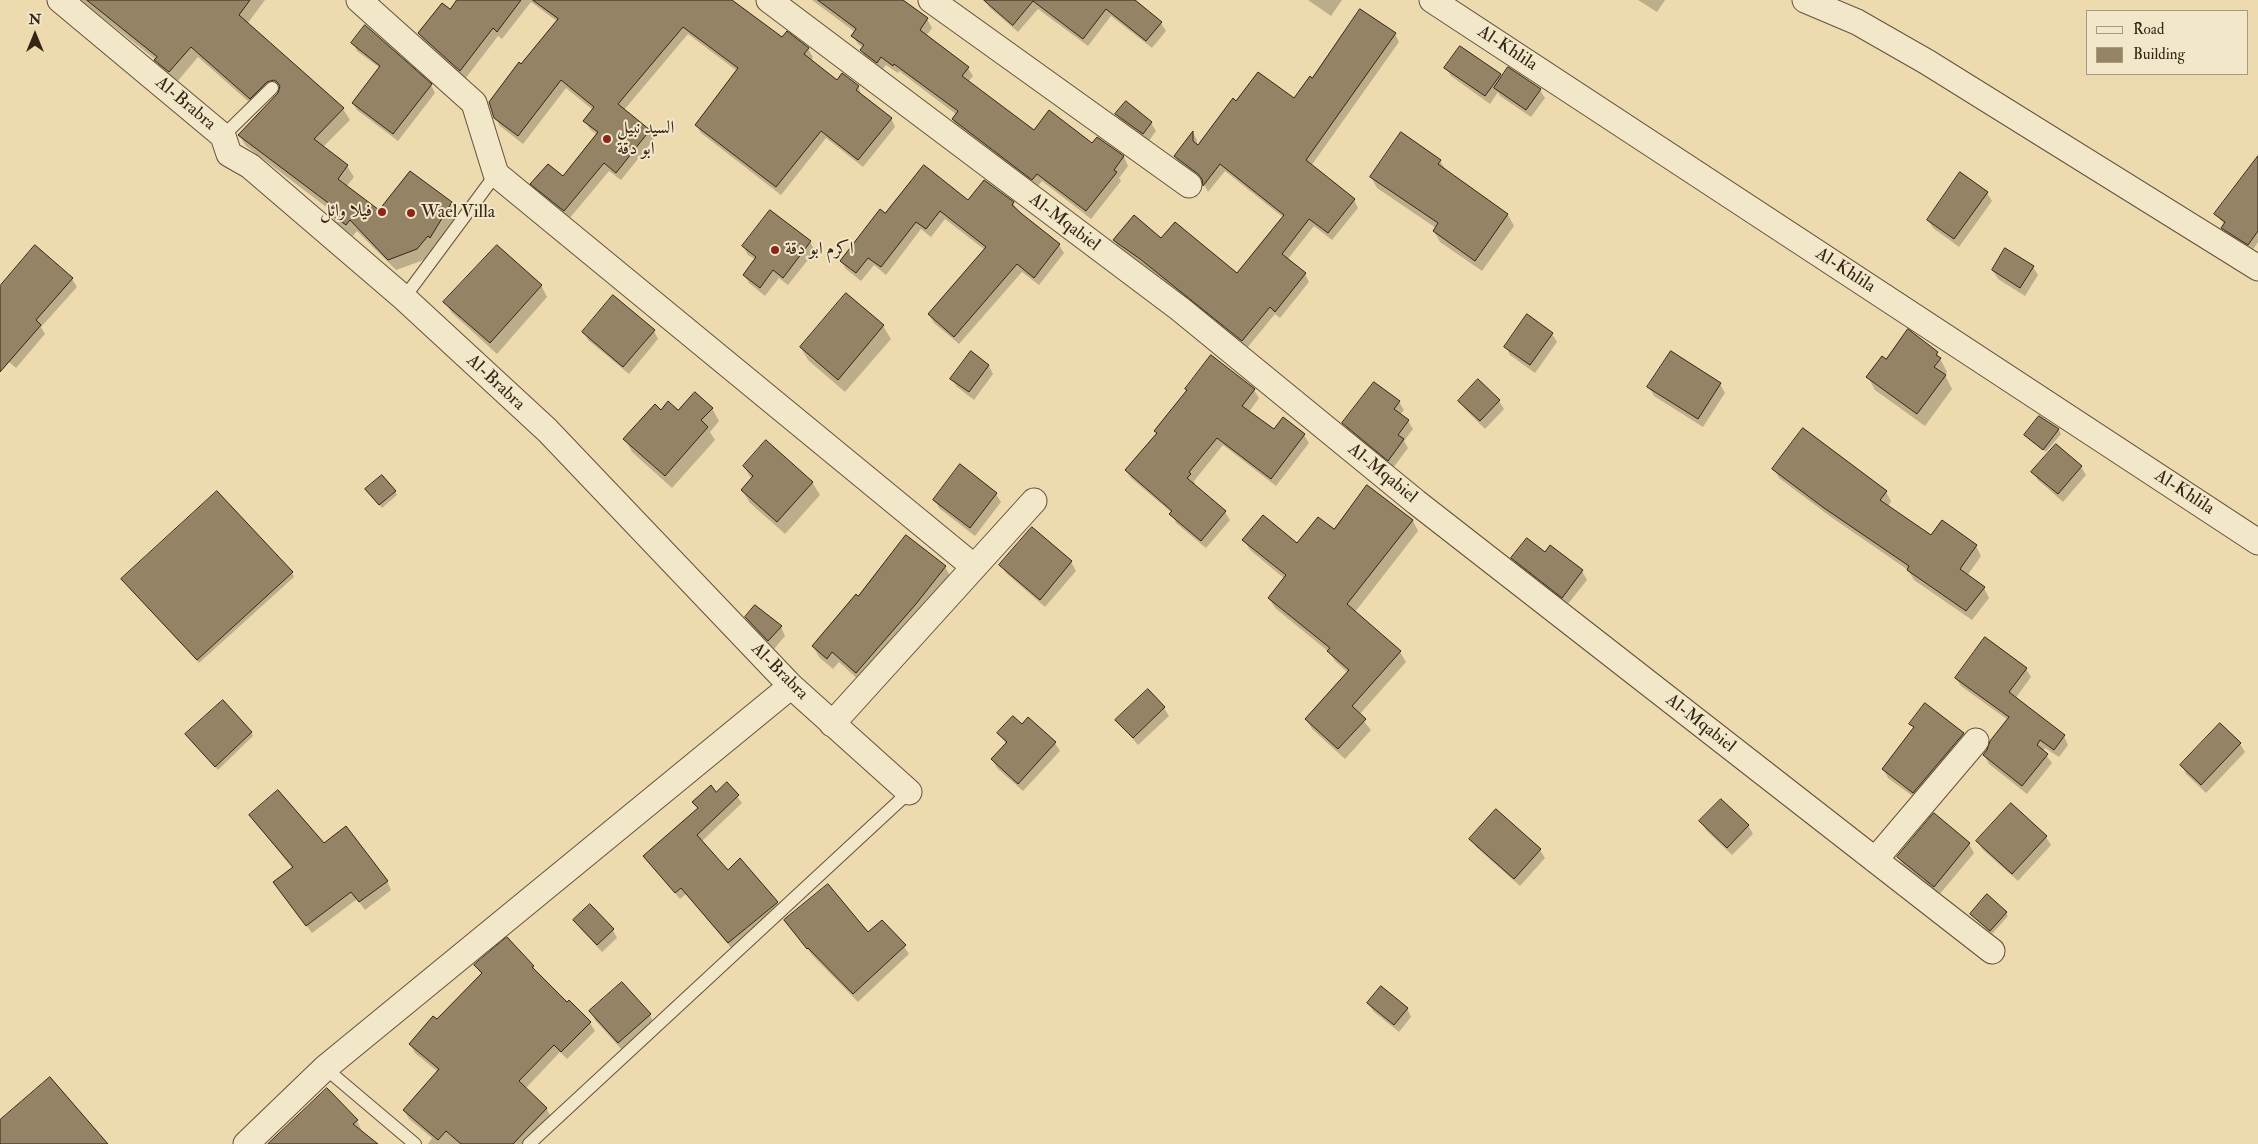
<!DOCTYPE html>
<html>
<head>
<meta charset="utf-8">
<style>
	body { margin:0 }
	#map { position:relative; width:2258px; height:1144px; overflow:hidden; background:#eddaae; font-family:"IM FELL Double Pica",serif }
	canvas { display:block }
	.legend { position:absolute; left:2086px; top:10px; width:162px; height:65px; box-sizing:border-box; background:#f3e7ca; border:1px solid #a79982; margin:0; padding:6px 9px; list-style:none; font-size:15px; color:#362516 }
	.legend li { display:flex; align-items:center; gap:10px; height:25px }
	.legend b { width:25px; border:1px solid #a79982 }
	.north { position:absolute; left:10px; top:10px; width:50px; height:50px; -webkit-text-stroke:4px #f3e7ca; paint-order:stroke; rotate:0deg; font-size:14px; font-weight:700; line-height:20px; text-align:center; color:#362516 }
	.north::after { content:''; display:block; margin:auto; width:18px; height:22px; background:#362516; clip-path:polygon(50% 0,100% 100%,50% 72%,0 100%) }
</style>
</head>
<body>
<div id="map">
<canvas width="2258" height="1144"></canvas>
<ul class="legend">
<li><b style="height:6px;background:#f3e7ca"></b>Road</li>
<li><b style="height:14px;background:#958365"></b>Building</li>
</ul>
<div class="north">N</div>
</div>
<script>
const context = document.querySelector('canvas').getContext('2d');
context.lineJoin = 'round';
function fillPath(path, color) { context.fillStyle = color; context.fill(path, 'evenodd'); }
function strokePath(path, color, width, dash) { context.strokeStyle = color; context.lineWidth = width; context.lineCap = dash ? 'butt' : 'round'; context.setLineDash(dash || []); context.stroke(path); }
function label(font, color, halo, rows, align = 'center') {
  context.font = font + ' "IM FELL Double Pica",Amiri,serif'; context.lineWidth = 4; context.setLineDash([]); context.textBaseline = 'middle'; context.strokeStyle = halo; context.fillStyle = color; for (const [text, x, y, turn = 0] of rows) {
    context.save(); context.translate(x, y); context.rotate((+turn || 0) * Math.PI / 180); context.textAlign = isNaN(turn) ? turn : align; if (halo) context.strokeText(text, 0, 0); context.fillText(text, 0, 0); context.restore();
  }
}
fillPath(new Path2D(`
	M80,0H265L247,24L343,109L350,120L323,147L347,166L354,177L346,187L379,212L451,203L458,214L437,248L435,246L424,260L396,270L357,231L353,236L335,222L329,209L246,146L239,135L280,91L273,93L257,109L198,57L176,83L162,71L156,60Z
	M459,0H730L782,39L787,33L808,49L813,57L811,61L838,81L858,86L862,96L891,118L895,127L863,167L826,138L781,195L701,133L696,125L737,71L688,34L624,110L649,130L654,139L621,180L609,171L569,219L537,192L532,184L563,178L597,135L590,129L585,121L593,110L566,88L523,144L500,126L495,117L522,66L558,22L531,2L502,39L498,36L465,79L424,42L419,34L451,11Z
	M812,0H901L927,19L932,28L926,36L968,68L973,76L968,82L1034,131L1092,145L1097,138L1124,157L1128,166L1119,178L1121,181L1091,219L1042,181L1037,187L958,128L953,120L957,115L899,71L898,73L886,65L882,70L866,59L861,50L863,48L858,44L853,36L855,32Z
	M985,0H1137L1135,2L1161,23L1166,31L1152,48L1111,16L1088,46L1038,9L1018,32L989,7Z
	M1308,0H1342L1331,16Z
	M1638,0H1665L1657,12Z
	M1395,34L1399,42L1311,166L1354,200L1358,208L1332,240L1314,226L1287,260L1305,274L1309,282L1280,318L1275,314L1247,348L1146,267L1119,248L1114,240H1162L1237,275L1284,218L1225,171L1208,192L1196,168L1194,169L1199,178L1180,164L1175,157L1193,133L1197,140V148L1236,103L1294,100L1313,79Z
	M353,43L431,85L435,93L398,141L357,110L353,103L380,68L357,51Z
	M1446,68L1500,74L1502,78L1540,90L1545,98L1531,117L1500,96L1498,92L1490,104L1451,76Z
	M1117,114L1151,123L1156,131L1148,142L1121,123Z
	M1440,161L1447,172L1508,215L1514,226L1482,271L1440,242L1434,231L1436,228L1377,188L1371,177Z
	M2258,179V242L2252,251L2227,236L2222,228L2225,225L2215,214Z
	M984,181L1013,203L1019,212L1059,245L1064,253L1039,285L1022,272L959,344L934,323L929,315L985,250L945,219L931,237L921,229L886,275L874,265L861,281L846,269L841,261L885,215L968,202Z
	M1987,193L1992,201L1959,247L1933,228L1928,220Z
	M770,212L810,242L815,251L788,285L779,278L765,296L749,283L744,275L756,260L748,255L743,246Z
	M2033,267L2038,275L2025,296L1998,279L1993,271Z
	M72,279L77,287L41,327L45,334L16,368L0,354V286Z
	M541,285L547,297L497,354L452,313L445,302Z
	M846,294L883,326L891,339L845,392L808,360L801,348Z
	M654,331L658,339L629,374L588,340L584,332Z
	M1908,331L1937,353L1947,372L1945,375L1952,389L1925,426L1875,390L1868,377L1887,360Z
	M1552,334L1557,342L1535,373L1510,355L1506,347Z
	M971,353L989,366L993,374L974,400L957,387L952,379Z
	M1375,384L1399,402L1404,410L1400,415L1408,421L1413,429L1404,441L1408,448L1393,468L1349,432L1344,423Z
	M1720,384L1725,393L1703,427L1654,396L1649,387Z
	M1254,390L1259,398L1249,412L1274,431L1304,435L1309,443L1276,486L1223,445L1194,481L1195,483L1193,485L1225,512L1230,520L1206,548L1176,523L1172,513L1131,478L1126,470L1157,434L1155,431Z
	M1460,401H1499L1504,409L1485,429L1465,409Z
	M712,408L719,421L710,432L715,440L672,488L632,452L625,439L661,412Z
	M2040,417L2059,430L2061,434L2046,452L2026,435Z
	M744,466L812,482L820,495L785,534L750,503L742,490L752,480Z
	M2081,467L2086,475L2063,502L2038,480L2033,472Z
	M1774,469L1886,492L1891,501L1888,507L1932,537L1976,546L1981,556L1967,576L1984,588L1989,598L1972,620L1914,580L1908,570L1831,517L1779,478Z
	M1368,487L1413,521L1418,531L1355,612L1400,652L1406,662L1359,715L1371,730L1345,759L1312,729L1306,719L1348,673L1335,661L1329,652L1275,608L1269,598L1285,579L1250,550L1244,540L1297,545L1334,531Z
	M395,491L397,495L382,508L369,493Z
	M996,494L1001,502L975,536L939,508L935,500Z
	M1032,529L1071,562L1076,571L1045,607L1006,573L1001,565Z
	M1545,553L1582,571L1587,580L1567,605L1517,566L1513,558Z
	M945,567L951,577L862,683L839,662L833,669L819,657L813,646L858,598Z
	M292,573L294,577L199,663L125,583Z
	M746,617L781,627L785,636L774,649L751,625Z
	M2026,669L2031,677L2015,699L2064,736L2068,745L2059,757L2045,748L2043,751L2052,763L2027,794L1989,764L1984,755L2008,720L1961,686L1956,678Z
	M1148,691L1164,708L1169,716L1138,745L1117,720Z
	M1911,724L1963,733L1968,742L1918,800L1888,778L1883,769L1914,729Z
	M2220,725L2240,744L2245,752L2206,793L2186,774L2182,765Z
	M1022,726L1055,743L1060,751L1023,791L997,768L992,759L1006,744L999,733Z
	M251,732L253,736L218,770L189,738Z
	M727,784L742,803L701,842L728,872L777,903L781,910L733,950L686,894L680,899L644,856L698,809L694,803L716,793Z
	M1934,815L1969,844L1974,853L1939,895L1903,865L1898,857Z
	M250,816L324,845L387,881L391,890L365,910L357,899L312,933L275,883L293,869Z
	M1701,821L1748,825L1753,834L1732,855L1706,830Z
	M2046,837L2051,845L2018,881L1982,849L1978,841Z
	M1471,839L1540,850L1545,858L1520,886L1476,847Z
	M2006,913L2008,916L1992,934L1971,914Z
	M575,920L613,930L617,938L602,952L580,928Z
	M785,921L868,934L904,946L909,954L858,1002L813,956Z
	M475,965L533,966L538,976L567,1004L590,1023L595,1031L567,1059L560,1052L525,1089L546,1108L551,1117L526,1144H428L432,1138L409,1119L404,1110L438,1072L415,1053L410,1044L437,1021L482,975Z
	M1368,1003L1407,1008L1411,1017L1399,1032L1373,1011Z
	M591,1011L650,1015L654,1023L623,1051L595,1020Z
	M357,1121L361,1129L360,1131L376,1144H280Z`), '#0003');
const building = new Path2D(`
	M87,0H250L239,15L344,108L314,139L348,165L338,179L379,210L410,171L452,202L430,238L428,236L417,249L388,260L350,220L346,225L327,211L331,205L238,135L278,93L280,86L277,82L274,80L267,82L250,99L191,47L169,72L154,60L157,57Z
	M457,0H521L497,32L493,28L460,71L418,33L442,3L450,9Z
	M533,0H732L782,37L787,31L809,48L804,54L837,80L842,73L859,86L856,90L892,118L858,160L821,131L776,187L695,125L738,68L683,27L618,104L650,130L616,173L604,163L564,211L530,184L548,164L563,176L598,132L583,121L594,107L561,80L518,136L494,118L489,102L519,62L521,64L558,19Z
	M818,0H903L928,18L920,30L969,67L962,76L1034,130L1049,110L1092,143L1097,137L1124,156L1114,170L1117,172L1086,211L1037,174L1032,180L952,119L958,111L894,64L893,66L881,57L877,63L860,50L864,45L851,36L856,29Z
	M984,0H1135L1162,22L1146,41L1106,9L1083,39L1033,1L1013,25Z
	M1360,9L1396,33L1306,160L1355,199L1328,233L1309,219L1282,254L1306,273L1275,312L1270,307L1242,341L1140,259L1113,240L1134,215L1161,238L1175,222L1237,273L1284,215L1220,164L1203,186L1202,179L1198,174L1174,156L1193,131V141L1198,145L1233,98L1236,101L1258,72L1294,98L1310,76L1312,78Z
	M365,25L432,84L393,134L352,103L380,66L351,43Z
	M1460,46L1501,74L1485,96L1444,68Z
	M1508,67L1541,89L1526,110L1494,88Z
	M1126,101L1152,122L1143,134L1115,114Z
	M1401,132L1441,160L1438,164L1508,214L1475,261L1433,231L1438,223L1370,177Z
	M2258,156V231L2248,245L2221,228L2225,222L2214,214Z
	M924,165L968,200L984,180L1014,202L1012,205L1022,214L1060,244L1034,278L1017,264L954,337L928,314L986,247L940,211L926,229L916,222L881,267L868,258L856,273L840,261L880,209L885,213Z
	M1960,172L1988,192L1954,239L1927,220Z
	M770,210L811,241L783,278L773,270L760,288L743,275L756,257L742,246Z
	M35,245L73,278L36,320L41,325L0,372V286Z
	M497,245L542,285L490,343L443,302Z
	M2005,248L2034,266L2020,288L1992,270Z
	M846,293L884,325L838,380L800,347Z
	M613,295L655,330L623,367L582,332Z
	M1527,314L1553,333L1530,365L1504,347Z
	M1908,329L1938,352L1936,355L1941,358L1934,367L1946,375L1917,414L1866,377L1882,356L1886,359Z
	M971,351L989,365L969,392L950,379Z
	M1671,351L1721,383L1698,419L1647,387Z
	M1211,355L1255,389L1242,406L1274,429L1283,417L1305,434L1271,479L1217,438L1189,472L1191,474L1187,478L1226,511L1201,541L1169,514L1172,511L1125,470L1157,433L1154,431L1187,390L1185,389Z
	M1478,379L1500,400L1480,421L1458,401Z
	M1374,382L1400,401L1394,409L1409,420L1398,435L1404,439L1388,461L1342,423Z
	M695,392L713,408L701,420L708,427L665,476L623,439L655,404L661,410L668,401L678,410Z
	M2039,416L2059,429L2043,450L2024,435Z
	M1803,428L1887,491L1880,500L1931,535L1942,520L1977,545L1960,569L1985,587L1966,611L1907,570L1909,566L1824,508L1772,469Z
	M766,440L813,482L777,522L741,490L753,476L743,466Z
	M2056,444L2082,466L2058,494L2031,472Z
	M960,464L997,493L970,528L933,500Z
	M382,475L396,491L379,505L365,489Z
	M1367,485L1413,520L1347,604L1401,651L1352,706L1366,719L1338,749L1305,719L1349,670L1327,651L1330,648L1268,598L1286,575L1242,540L1263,515L1297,543L1318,517L1334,529Z
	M217,491L293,572L197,660L121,579Z
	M1032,527L1072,561L1040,600L999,565Z
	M906,535L946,566L916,604L856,673L832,652L827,659L812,646L856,594L858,596Z
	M1527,538L1545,552L1550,545L1583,570L1562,598L1511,558Z
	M755,605L782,626L768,641L745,617Z
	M1985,637L2027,668L2009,692L2065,735L2054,750L2040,740L2037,745L2048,754L2022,786L1983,755L1987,750L1990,741L2009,717L1955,678Z
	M1148,689L1165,707L1133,738L1115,720Z
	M223,700L252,732L215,767L185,734Z
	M1925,703L1964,733L1913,793L1882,769L1914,727L1909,724Z
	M1013,716L1022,724L1028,717L1056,742L1018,784L991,759L1007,742L997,733Z
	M2220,723L2241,743L2201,785L2180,765Z
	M727,782L739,795L697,835L728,870L740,858L778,902L728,943L681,888L675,893L643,856L698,808L692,802L711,785L716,792Z
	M278,790L324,843L346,826L388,881L359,902L351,892L306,926L273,882L293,867L249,815Z
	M1721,799L1749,825L1727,848L1699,821Z
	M2011,803L2047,836L2012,874L1976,841Z
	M1496,809L1541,849L1514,879L1469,839Z
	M1934,813L1970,843L1934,887L1897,857Z
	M828,884L868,932L882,920L906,945L853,994L808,948L807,949L784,920Z
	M1987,894L2007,912L1990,931L1970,914Z
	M590,904L614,929L597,945L573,920Z
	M507,937L534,966L532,967L567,1002L569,1000L591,1022L561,1052L554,1045L519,1081L547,1108L513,1144H461L446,1131L438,1140L403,1110L439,1069L409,1044L433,1016L437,1019L482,973L474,965Z
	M622,982L651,1014L618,1043L589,1011Z
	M1381,986L1408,1008L1394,1025L1367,1003Z
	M50,1077L108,1144H0V1120Z
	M327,1088L358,1120L353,1124L378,1144H268Z`);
fillPath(building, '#958365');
strokePath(building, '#362516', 1);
const service = new Path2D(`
	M223,136L272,88
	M404,298L496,174
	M325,1068L415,1144
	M529,1144L909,792`);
const minor = new Path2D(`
	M60,0L223,136L229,154L250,166L404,298L547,430L791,686L909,792
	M359,0L474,103L496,174L973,566
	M769,0L1180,309L1416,502L1992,951
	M931,0L1189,185
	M1432,0L2258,542
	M1805,0L1857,22L1927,62L2258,268
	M832,724L1034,501
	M1875,860L1976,741
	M246,1144L325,1068L791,686`);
strokePath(service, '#64523c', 14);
strokePath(minor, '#64523c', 27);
strokePath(service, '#f3e7ca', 12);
strokePath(minor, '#f3e7ca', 25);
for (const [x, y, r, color] of [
	[607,139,5,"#8f2418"],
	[382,212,5,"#8f2418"],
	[411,213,5,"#8f2418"],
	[775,250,5,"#8f2418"]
]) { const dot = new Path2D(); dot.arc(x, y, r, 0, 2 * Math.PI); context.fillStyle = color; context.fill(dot); strokePath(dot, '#f3e7ca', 2); }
label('18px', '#362516', '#f3e7ca', [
	["Al-Khlila",1507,49,33],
	["Al-Brabra",185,104,40],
	["Al-Mqabiel",1064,223,37],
	["Al-Khlila",1845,271,33],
	["Al-Brabra",495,383,43],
	["Al-Mqabiel",1382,474,39],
	["Al-Khlila",2184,493,33],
	["Al-Brabra",779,672,45],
	["Al-Mqabiel",1700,724,38]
]);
label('18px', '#362516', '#f3e7ca', [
	["السيد نبيل",617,129],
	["ابو دقة",617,150],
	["فيلا وائل",372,212,"right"],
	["Wael Villa",421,213],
	["اكرم ابو دقة",785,250]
], 'left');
</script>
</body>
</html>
